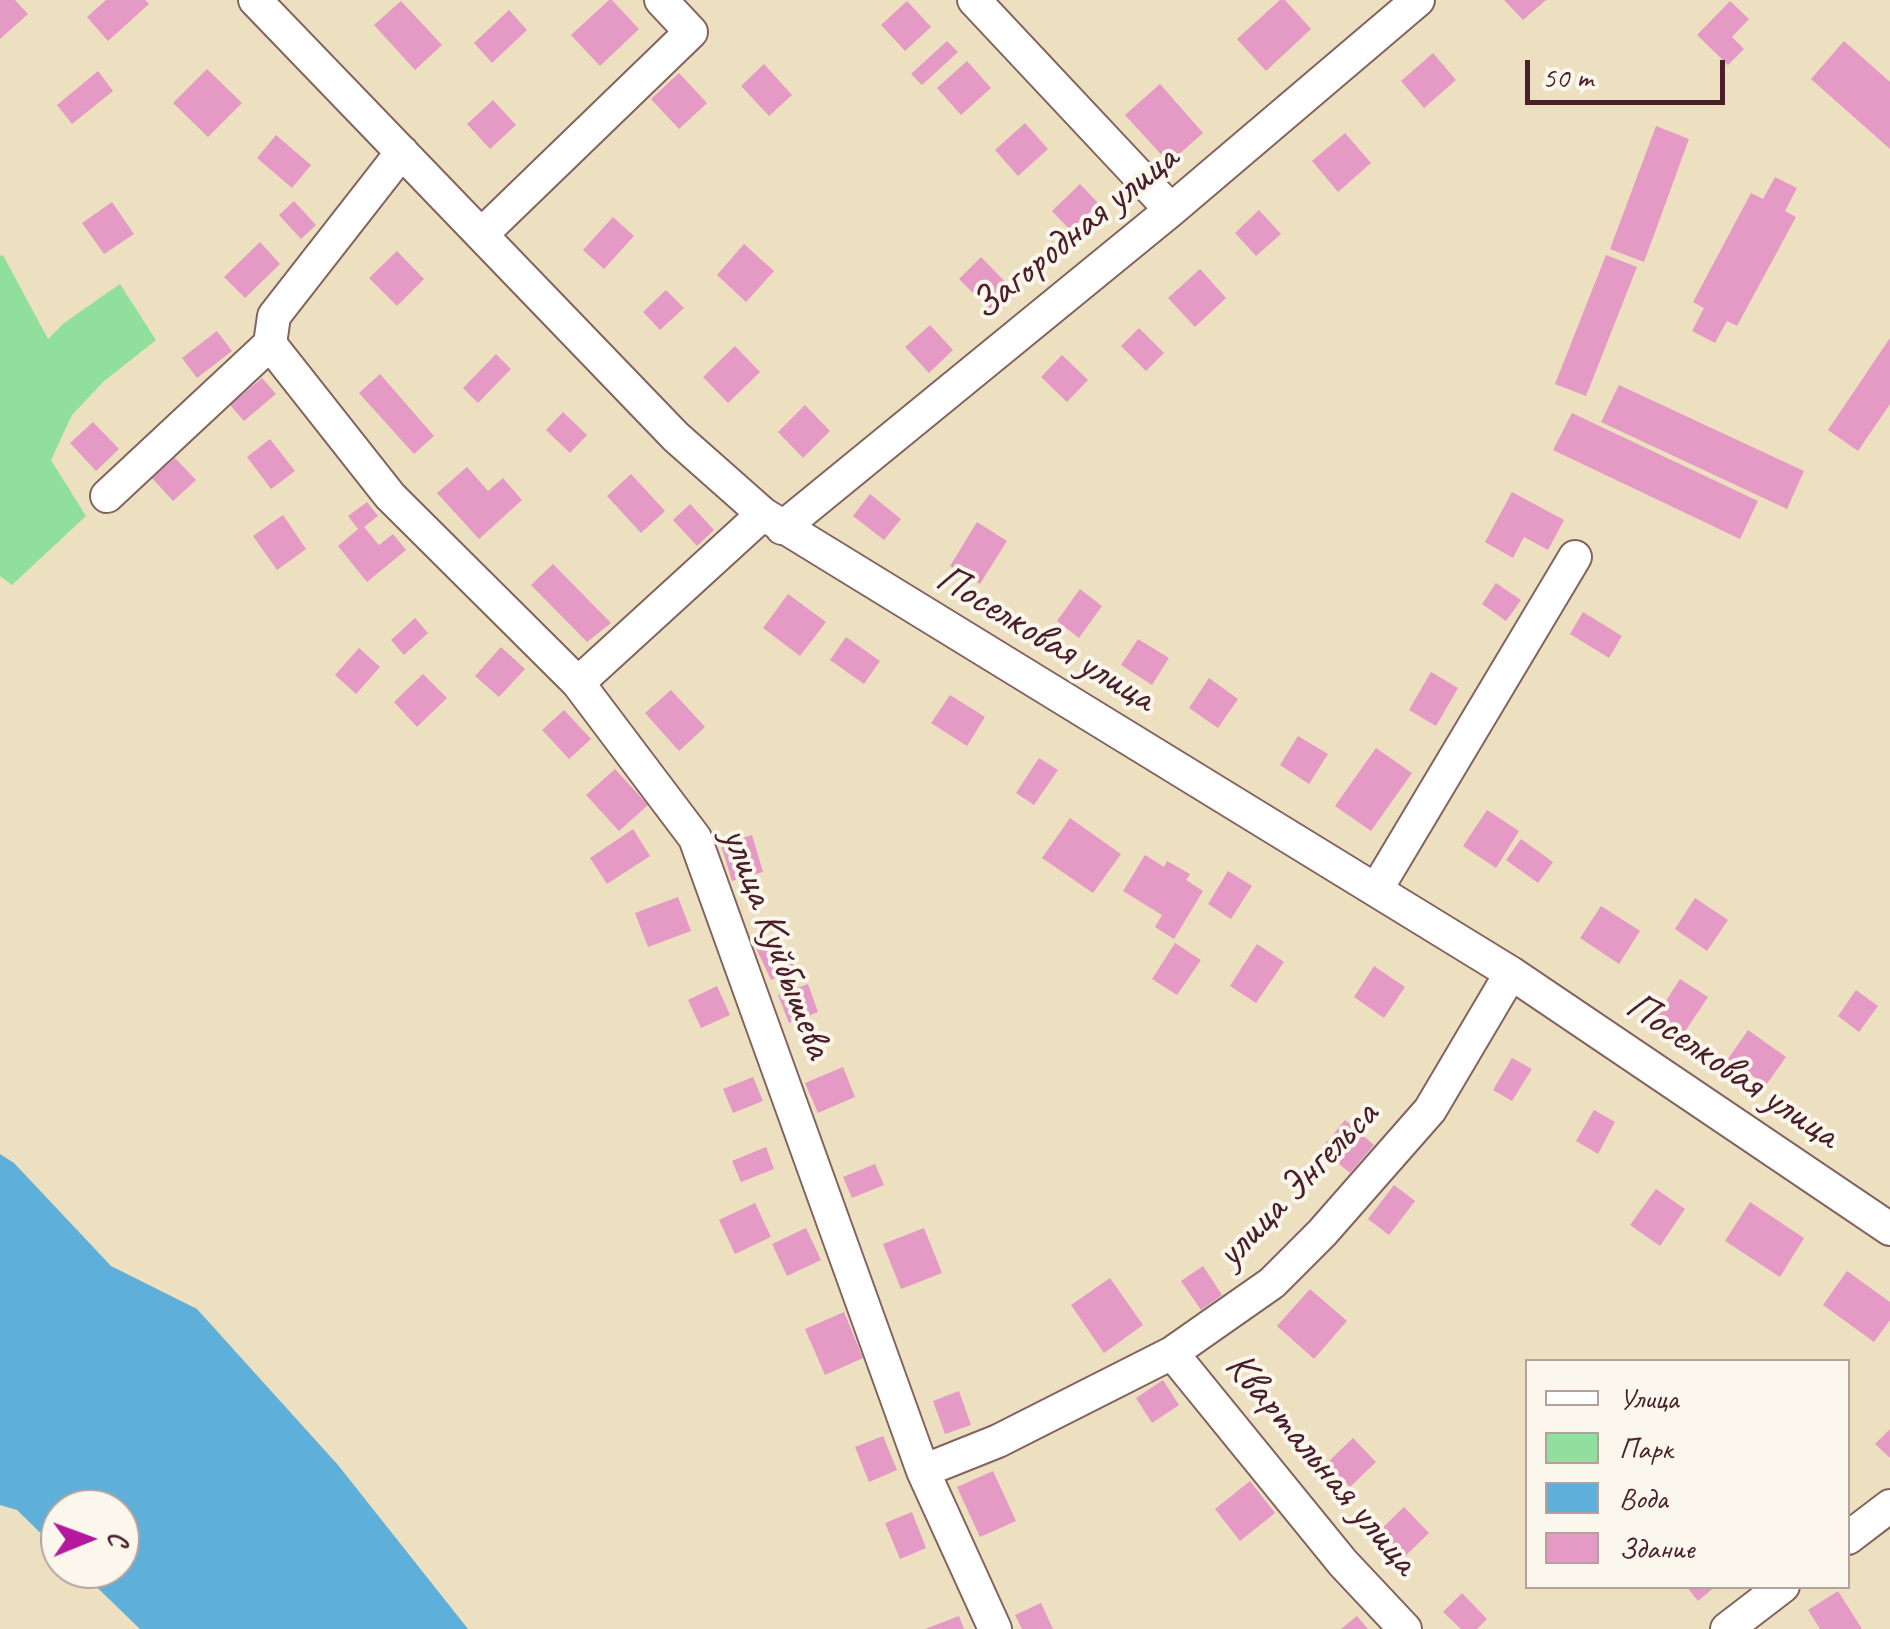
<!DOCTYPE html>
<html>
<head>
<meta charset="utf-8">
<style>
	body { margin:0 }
	#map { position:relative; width:1890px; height:1629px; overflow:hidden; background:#ede0c0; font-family:Caveat,sans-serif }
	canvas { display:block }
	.legend { position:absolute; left:1525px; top:1359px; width:325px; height:230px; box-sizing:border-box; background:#fbf7ec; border:2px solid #b4a19f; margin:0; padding:12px 18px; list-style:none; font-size:30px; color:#4a1f2b }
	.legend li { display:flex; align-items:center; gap:20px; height:50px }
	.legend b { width:50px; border:2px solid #b4a19f }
	.north { position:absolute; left:40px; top:1489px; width:100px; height:100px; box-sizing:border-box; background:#fbf7ec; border:2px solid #b4a19f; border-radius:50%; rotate:89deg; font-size:28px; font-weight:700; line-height:40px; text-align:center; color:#4a1f2b }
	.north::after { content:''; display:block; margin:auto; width:35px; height:45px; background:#b5179e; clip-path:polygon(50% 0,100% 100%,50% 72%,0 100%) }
	.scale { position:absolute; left:1525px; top:60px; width:200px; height:45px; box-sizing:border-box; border:5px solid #4a1f2b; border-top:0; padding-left:12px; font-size:30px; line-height:35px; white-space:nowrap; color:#4a1f2b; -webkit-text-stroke:8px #fbf7ec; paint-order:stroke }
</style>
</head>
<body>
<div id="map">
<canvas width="1890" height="1629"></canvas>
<ul class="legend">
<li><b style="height:12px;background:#fff"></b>Улица</li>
<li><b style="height:28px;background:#91df9d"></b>Парк</li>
<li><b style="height:28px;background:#5eafd9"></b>Вода</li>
<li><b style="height:28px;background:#e49ac5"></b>Здание</li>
</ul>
<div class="north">С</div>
<div class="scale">50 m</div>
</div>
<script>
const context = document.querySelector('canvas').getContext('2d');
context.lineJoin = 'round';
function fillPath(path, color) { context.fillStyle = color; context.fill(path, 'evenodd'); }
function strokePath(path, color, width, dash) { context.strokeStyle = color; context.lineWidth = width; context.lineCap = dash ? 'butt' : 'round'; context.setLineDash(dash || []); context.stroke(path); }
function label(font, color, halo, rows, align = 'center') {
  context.font = font + ' Caveat,sans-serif'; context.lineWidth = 8; context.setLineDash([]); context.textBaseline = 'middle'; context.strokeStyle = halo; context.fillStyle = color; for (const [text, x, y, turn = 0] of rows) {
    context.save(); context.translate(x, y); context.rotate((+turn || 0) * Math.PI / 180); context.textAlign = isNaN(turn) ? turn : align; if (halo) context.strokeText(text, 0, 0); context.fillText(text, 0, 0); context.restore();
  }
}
fillPath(new Path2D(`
	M3,255L48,339L64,323L120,284L156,340L103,382L72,415L51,460L86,516L12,585L0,576V256Z`), '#91df9d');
fillPath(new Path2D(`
	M0,1154L14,1163L111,1266L197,1309L338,1465L468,1629H140L78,1569H120V1509H60V1552L17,1510L0,1505Z`), '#5eafd9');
fillPath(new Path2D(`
	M0,0H15L28,14L0,39Z
	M106,0H145L149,4L108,41L87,17Z
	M609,0H612L639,29L600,66L571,35Z
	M1280,0H1285L1311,29L1266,71L1237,39Z
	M1504,0H1546L1523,20Z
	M401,1L442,45L415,70L374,25Z
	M907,1L931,27L905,51L881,25Z
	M1730,1L1749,19L1732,37L1744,49L1728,65L1697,35Z
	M509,10L527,30L492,63L474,43Z
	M947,41L958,52L922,85L911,74Z
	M1844,41L1890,82V149L1811,79Z
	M1433,53L1456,80L1424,108L1401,81Z
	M967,61L991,88L961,115L937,88Z
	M764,64L792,95L769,116L741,86Z
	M207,69L242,103L208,137L173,103Z
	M98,71L113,91L72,124L57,105Z
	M679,73L707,103L679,129L651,99Z
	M1160,84L1203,133L1169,163L1125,115Z
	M493,100L516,125L490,149L467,124Z
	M1025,123L1048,149L1018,176L995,150Z
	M1656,126L1689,139L1644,262L1610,249Z
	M1345,133L1371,163L1338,192L1312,161Z
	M276,135L311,165L292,188L257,158Z
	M1775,177L1797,188L1785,211L1796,217L1737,326L1727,321L1715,343L1692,331L1704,308L1693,302L1751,193L1763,199Z
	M1080,184L1099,204L1070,230L1052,211Z
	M294,201L316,225L301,239L279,215Z
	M112,202L134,234L104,254L82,223Z
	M1259,210L1281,234L1256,256L1235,233Z
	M613,217L634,236L604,269L583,250Z
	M260,242L280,264L245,298L224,277Z
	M744,244L774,271L746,302L717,275Z
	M397,251L424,279L397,306L369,278Z
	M1606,255L1637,267L1586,396L1555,384Z
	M981,257L1017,294L995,315L959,279Z
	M1200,269L1226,298L1195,327L1168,298Z
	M666,290L684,308L660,330L643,312Z
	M930,325L953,350L929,373L905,347Z
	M1139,328L1164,353L1146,371L1121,346Z
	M217,331L232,351L197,378L182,358Z
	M1890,338V404L1858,451L1828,430Z
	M735,346L760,372L728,403L703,377Z
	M496,354L511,369L478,403L463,388Z
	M1062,355L1088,380L1067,402L1041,377Z
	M380,374L434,436L414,454L359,393Z
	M262,378L276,394L244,421L230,405Z
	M1619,385L1804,471L1787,509L1601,422Z
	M805,405L830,431L803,458L778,432Z
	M563,412L587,435L570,453L546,430Z
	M1572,413L1758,501L1740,539L1553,450Z
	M93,422L119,449L96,471L70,443Z
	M270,439L295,471L271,489L247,457Z
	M175,458L196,480L173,501L152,478Z
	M467,467L488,491L503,478L522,500L479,539L437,493Z
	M631,474L665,511L641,533L607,496Z
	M1512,492L1564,520L1548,550L1524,537L1513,558L1485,542Z
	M870,494L901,519L884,540L853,516Z
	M367,502L378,516L364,527L379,545L393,534L406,550L367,582L338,546L358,529L348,516Z
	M690,504L714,530L697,546L673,520Z
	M283,515L306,549L277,570L253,536Z
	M977,522L1007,541L980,584L950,566Z
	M553,564L611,623L587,642L531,585Z
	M1496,583L1521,600L1506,621L1482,604Z
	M1080,589L1102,606L1079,638L1057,621Z
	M788,594L826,622L800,656L763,628Z
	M1583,612L1622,636L1609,658L1570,634Z
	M415,618L428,633L404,655L391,640Z
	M846,637L880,661L864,684L830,660Z
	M1138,639L1169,658L1152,685L1121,665Z
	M501,647L525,669L499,697L475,676Z
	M359,648L380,667L356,694L335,675Z
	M1431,672L1458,688L1436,726L1409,710Z
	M423,674L447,698L417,727L394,702Z
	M1209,678L1238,699L1218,728L1189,708Z
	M671,690L705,727L679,751L645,713Z
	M950,695L985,717L967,746L931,723Z
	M564,710L591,739L569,759L542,730Z
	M1298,736L1328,754L1309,784L1280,765Z
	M1376,748L1412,773L1371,831L1335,806Z
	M1039,758L1058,770L1034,805L1016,793Z
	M615,769L648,805L619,831L586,795Z
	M1487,810L1519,831L1496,868L1463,846Z
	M1070,818L1121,854L1093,893L1042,858Z
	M633,829L650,856L607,884L590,858Z
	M752,835L763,872L732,881L721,845Z
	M1521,839L1553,862L1538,883L1506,860Z
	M1145,855L1164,867L1167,861L1190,874L1186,880L1203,891L1174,939L1155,927L1162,915L1123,891Z
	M1228,871L1252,886L1231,919L1208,904Z
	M678,897L691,931L648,947L635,913Z
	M1695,898L1728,920L1707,951L1675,929Z
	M1601,906L1640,931L1619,964L1580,938Z
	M780,937L795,969L771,980L756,948Z
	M1175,943L1201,960L1177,995L1152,979Z
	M1257,944L1284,962L1256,1003L1230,986Z
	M1374,966L1405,987L1384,1018L1354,997Z
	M1680,979L1708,997L1682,1036L1655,1018Z
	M808,984L818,1012L789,1023L778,995Z
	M717,986L730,1015L701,1028L688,1000Z
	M1856,990L1878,1006L1859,1032L1838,1016Z
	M1748,1030L1786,1057L1766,1085L1728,1059Z
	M1512,1058L1532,1069L1512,1101L1493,1090Z
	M843,1067L855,1097L818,1113L805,1083Z
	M753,1077L763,1101L733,1113L723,1089Z
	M1594,1110L1615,1122L1598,1154L1576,1141Z
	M1345,1120L1374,1145L1350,1173L1321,1149Z
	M766,1147L774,1169L741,1182L732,1161Z
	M875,1164L884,1185L852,1198L843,1177Z
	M1394,1185L1415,1201L1389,1235L1368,1219Z
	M1656,1189L1685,1209L1660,1246L1630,1225Z
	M1750,1202L1804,1238L1780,1277L1725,1241Z
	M755,1203L771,1237L735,1254L719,1220Z
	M806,1228L821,1260L787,1276L772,1244Z
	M924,1228L942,1273L901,1289L883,1244Z
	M1203,1266L1222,1295L1201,1310L1181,1281Z
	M1847,1271L1890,1302V1320L1874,1342L1823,1305Z
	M1110,1278L1143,1325L1104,1353L1071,1305Z
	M1310,1289L1347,1321L1314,1359L1277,1326Z
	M844,1312L863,1358L825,1375L805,1329Z
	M1163,1380L1179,1405L1152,1423L1136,1398Z
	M959,1391L971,1425L945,1434L933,1401Z
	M1890,1429V1458L1875,1444Z
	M883,1436L897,1470L869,1482L855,1447Z
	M1353,1438L1376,1462L1350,1487L1327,1463Z
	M993,1471L1016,1521L980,1537L957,1487Z
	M1250,1481L1275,1513L1240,1541L1215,1509Z
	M1404,1507L1429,1533L1396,1565L1371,1539Z
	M912,1512L926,1548L900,1559L885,1523Z
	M1686,1586H1716L1698,1601Z
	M1838,1591L1862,1629H1820L1808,1610Z
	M1462,1593L1487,1619L1477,1629H1461L1443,1612Z
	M1041,1603L1053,1629H1022L1015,1615Z
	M959,1616L964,1629H925Z
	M1357,1616L1368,1629H1341Z`), '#e49ac5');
const minor = new Path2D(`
	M255,0L676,437L763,514L1511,973L1890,1229
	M974,0L1171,210
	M482,234L691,32L661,0
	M270,344L390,496L578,683L695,838L923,1471L995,1629
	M107,496L270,344L274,316L402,152
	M782,528L1171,210L1418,0
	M578,683L763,514
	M1376,890L1575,557
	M1172,1353L1343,1563L1405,1629
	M923,1471L998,1441L1172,1353L1272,1283L1322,1233L1430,1110L1511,973
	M1848,1538L1890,1506
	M1727,1629L1783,1586`);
strokePath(minor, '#83635f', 36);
strokePath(minor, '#fff', 32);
label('42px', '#4a1f2b', '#fbf7ec', [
	["Загородная улица",1075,233,-39],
	["Поселковая улица",1045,639,31],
	["улица Куйбышева",776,943,69],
	["Поселковая улица",1732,1071,34],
	["улица Энгельса",1298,1185,-46],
	["Квартальная улица",1321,1464,50]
]);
</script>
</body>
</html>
